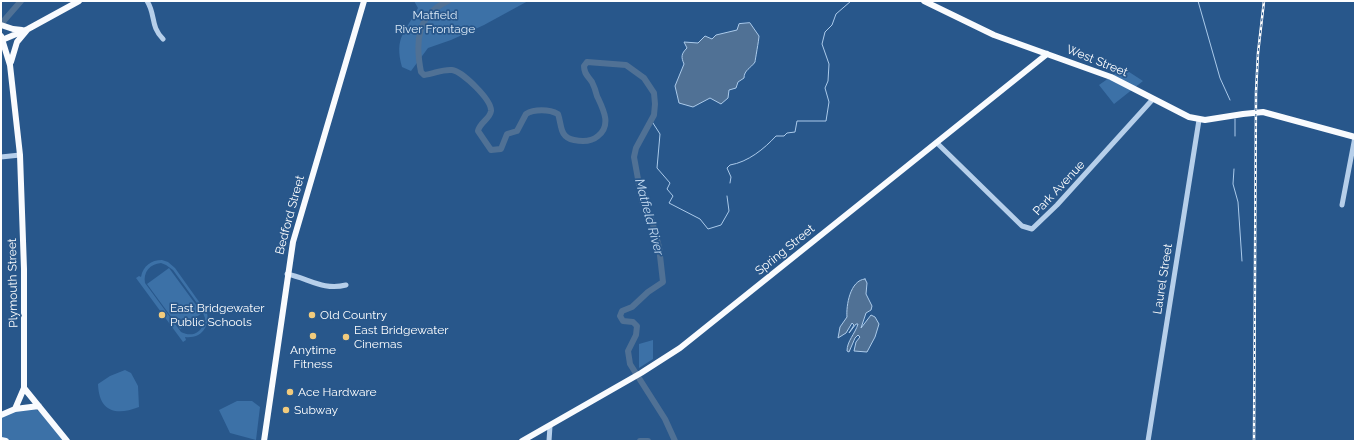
<!DOCTYPE html>
<html>
<head>
<meta charset="utf-8">
<style>
	body { margin:0 }
	#map { position:relative; width:1356px; height:442px; overflow:hidden; background:#28578b; font-family:Raleway,sans-serif }
	canvas { display:block }
	.frame { position:absolute; inset:0; border:2px solid #fff; pointer-events:none }
</style>
</head>
<body>
<div id="map">
<canvas width="1356" height="442"></canvas>
<div class="frame"></div>
</div>
<script>
const context = document.querySelector('canvas').getContext('2d');
context.lineJoin = 'round';
function fillPath(path, color) { context.fillStyle = color; context.fill(path, 'evenodd'); }
function strokePath(path, color, width, dash) { context.strokeStyle = color; context.lineWidth = width; context.lineCap = dash ? 'butt' : 'round'; context.setLineDash(dash || []); context.stroke(path); }
function label(font, color, halo, rows, align = 'center') {
  context.font = font + ' Raleway,sans-serif'; context.lineWidth = 3.5; context.setLineDash([]); context.textBaseline = 'middle'; context.strokeStyle = halo; context.fillStyle = color; for (const [text, x, y, turn = 0] of rows) {
    context.save(); context.translate(x, y); context.rotate((+turn || 0) * Math.PI / 180); context.textAlign = isNaN(turn) ? turn : align; if (halo) context.strokeText(text, 0, 0); context.fillText(text, 0, 0); context.restore();
  }
}
fillPath(new Path2D(`
	M414,1H528L484,25L451,40L428,48L411,71L402,67C394,37 405,33 418,8Z
	M1123,68L1143,81L1114,104L1099,85Z
	M162,260L168,262L175,268L207,313C210,328 200,339 185,337L186,340L183,342L136,278L139,276L141,277C143,266 151,260 162,260ZM161,263L166,265L173,270L202,310L205,318L204,323C200,334 191,337 181,332L145,283C143,272 150,264 161,263Z
	M169,268L202,313L180,329L147,284Z
	M653,340V359L639,368V344Z
	M125,370L131,373L138,386L139,407C116,416 99,412 98,384L110,376Z
	M237,401H252L260,407L256,440L230,433L219,410Z
	M35,409L40,412L64,441H20L1,439V417L18,410Z`), '#3c71a7');
const water = new Path2D(`
	M750,23L759,36C759,39 755,61 755,62C751,68 744,70 744,78L738,82L736,88L729,90L728,98L721,104L710,98L693,107L679,103L675,86L684,64C681,57 681,54 687,48L684,42L698,43L705,36L712,39L716,35L737,30L739,24Z
	M865,279L867,283L866,294L872,306L871,310L866,313L861,328L871,315L875,317L879,324L875,337L867,352L854,351L856,342L860,337L858,335L855,338L849,352L847,351C847,341 855,334 858,324H856L849,333L854,325L852,323L846,333L838,338L840,327L847,317C846,306 850,280 865,279Z`);
fillPath(water, '#507195');
strokePath(water, '#abcaea', 1);
strokePath(new Path2D(`
	M1198,1L1220,78L1230,100
	M651,120L660,134L657,168L670,183L667,189L673,196L669,203L700,219L708,229L721,225L729,211L727,196
	M1235,136V119
	M1234,169L1233,184L1238,202L1242,261
	M730,183L731,177L727,168L730,165C748,162 764,149 776,136H784L787,133L795,132L797,121H826L829,102L825,88L828,81L829,64L822,44L825,32L832,25L836,14L851,1`), '#abcaea', 1);
strokePath(new Path2D(`
	M448,1C417,15 415,41 421,72L424,75C434,74 442,69 452,70C462,71 492,100 491,111C490,119 480,122 478,131L491,150L501,149L507,134L517,131L526,114C534,109 549,109 558,114C562,125 559,137 574,140C583,142 591,142 598,136C612,125 603,109 597,96C596,92 594,86 592,82C588,76 584,74 584,66L587,62L626,65L644,78L654,93L655,104L654,115L636,148L634,157L642,201L652,221L659,247L663,282L648,292L632,307L622,311L620,316L623,321L633,322L637,326L636,335L628,351L630,364L665,419L675,441
	M1,24L21,1
	M640,441H648`), '#507195', 6);
strokePath(new Path2D(`
	M147,1C156,15 150,26 163,39
	M937,143L1022,226L1032,229L1057,205L1153,99
	M1,157L20,155
	M1342,205L1355,137
	M287,274C308,278 323,291 346,285
	M549,441L550,426
	M1148,441L1199,120`), '#b6cfea', 5);
strokePath(new Path2D(`
	M924,1L994,35L1111,77L1189,117L1205,120L1243,114L1263,112L1355,137
	M1,25L13,29L22,30
	M1,36L10,65L20,155L24,269V388L67,441
	M2,40L28,29L79,1
	M11,62L17,42L27,30
	M15,409L24,388
	M1,415L15,409L39,406
	M1,440L6,441
	M264,441L293,242L364,1
	M522,441L641,373L680,348L1047,54`), '#f9fbfe', 6);
const rail = new Path2D(`
	M1254,441L1256,92L1258,53L1264,1`);
strokePath(rail, '#fff', 2.5);
strokePath(rail, '#28578b', 1, [3]);
for (const [x, y, r, color] of [
	[162,315,4,"#f2cb7c"],
	[312,315,4,"#f2cb7c"],
	[313,336,4,"#f2cb7c"],
	[346,337,4,"#f2cb7c"],
	[290,392,4,"#f2cb7c"],
	[286,410,4,"#f2cb7c"]
]) { const dot = new Path2D(); dot.arc(x, y, r, 0, 2 * Math.PI); context.fillStyle = color; context.fill(dot); strokePath(dot, '#28578b', 1.5); }
label('12px', '#dae9f7', '#28578b', [
	["Matfield",435,15],
	["River Frontage",435,29]
]);
label('12px', '#fff', '#28578b', [
	["West Street",1097,61,22],
	["Park Avenue",1059,188,-47],
	["Bedford Street",290,215,-75],
	["Spring Street",785,250,-39],
	["Laurel Street",1163,279,-81],
	["Plymouth Street",13,283,-91]
]);
label('12px', '#fff', '#28578b', [
	["East Bridgewater",170,308],
	["Public Schools",170,322],
	["Old Country",320,315],
	["East Bridgewater",354,330],
	["Cinemas",354,344],
	["Anytime",313,350,"center"],
	["Fitness",313,364,"center"],
	["Ace Hardware",298,392],
	["Subway",294,410]
], 'left');
label('italic 13px', '#c2d9f1', '#28578b', [
	["Matfield River",649,217,75]
]);
</script>
</body>
</html>
